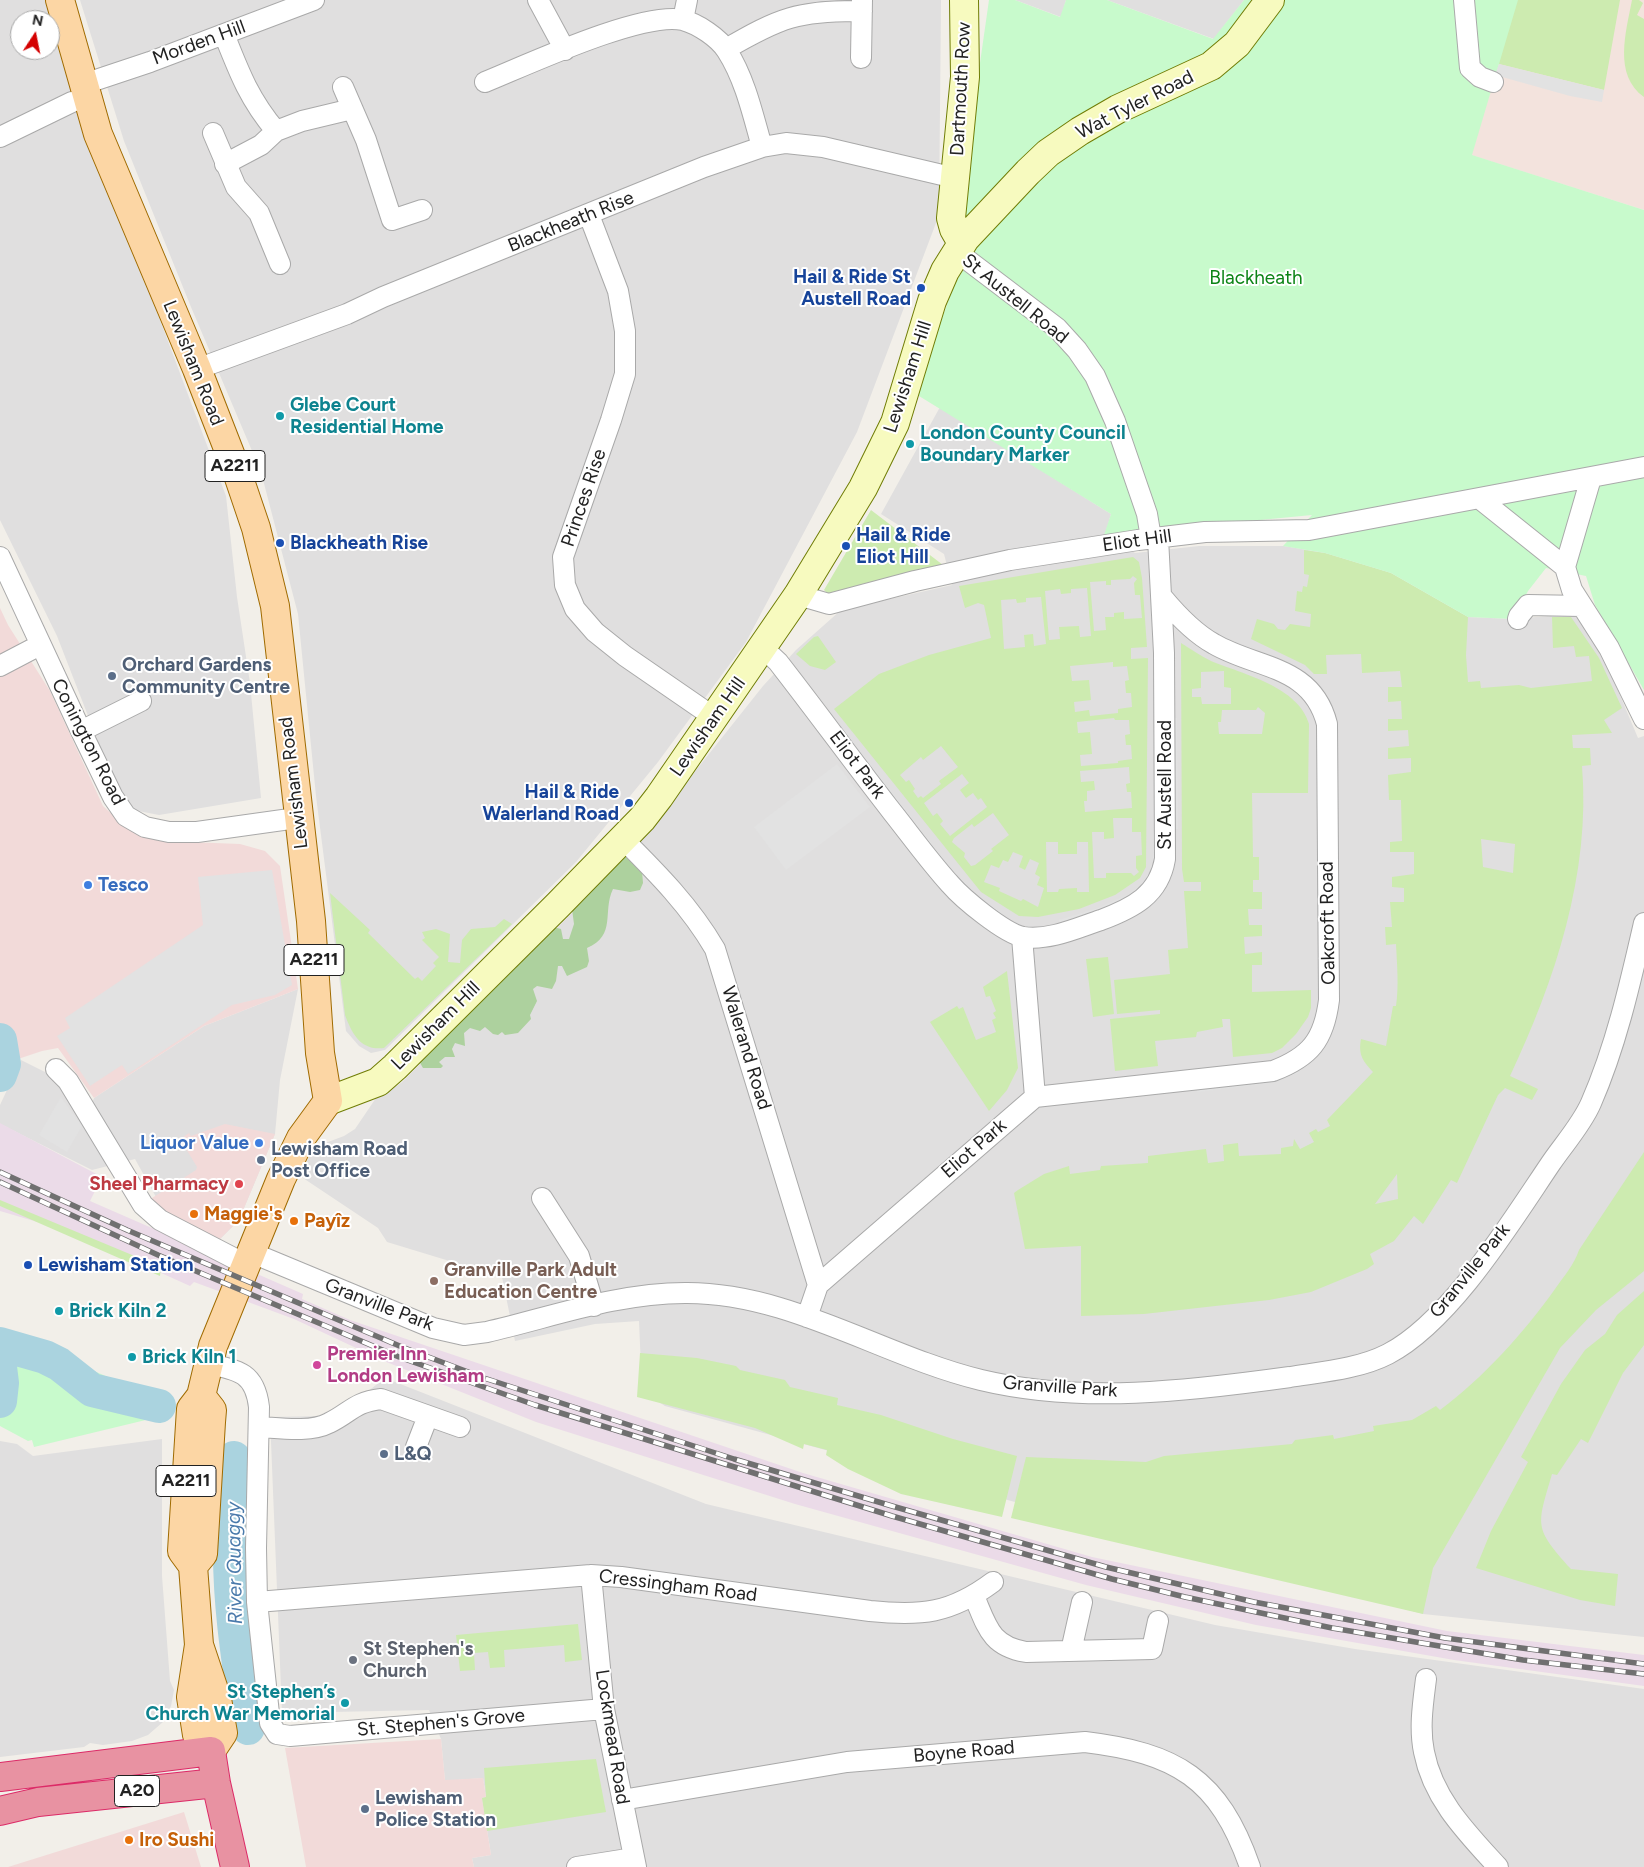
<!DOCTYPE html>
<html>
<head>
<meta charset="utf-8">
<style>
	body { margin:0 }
	#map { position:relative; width:1644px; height:1867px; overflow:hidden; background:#f2efe9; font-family:Figtree,sans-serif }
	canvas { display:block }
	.north { position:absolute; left:10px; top:10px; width:50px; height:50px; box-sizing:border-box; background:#fff; border:1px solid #a7a7a7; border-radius:50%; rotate:11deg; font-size:14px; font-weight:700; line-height:20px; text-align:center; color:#222 }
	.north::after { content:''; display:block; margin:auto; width:18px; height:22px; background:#d40000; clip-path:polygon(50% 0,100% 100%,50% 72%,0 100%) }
</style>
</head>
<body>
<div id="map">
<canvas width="1644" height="1867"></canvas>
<div class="north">N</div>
</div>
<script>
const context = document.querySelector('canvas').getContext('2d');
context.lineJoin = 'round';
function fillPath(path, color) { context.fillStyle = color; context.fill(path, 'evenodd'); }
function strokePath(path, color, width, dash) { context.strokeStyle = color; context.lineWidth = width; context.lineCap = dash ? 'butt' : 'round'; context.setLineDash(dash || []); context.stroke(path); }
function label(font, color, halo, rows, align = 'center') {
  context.font = font + ' Figtree,sans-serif'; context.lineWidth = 4; context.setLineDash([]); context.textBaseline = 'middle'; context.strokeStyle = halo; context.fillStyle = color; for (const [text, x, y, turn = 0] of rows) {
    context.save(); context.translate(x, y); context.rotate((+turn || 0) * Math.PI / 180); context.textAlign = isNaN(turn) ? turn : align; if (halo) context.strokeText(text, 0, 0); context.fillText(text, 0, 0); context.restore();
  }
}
fillPath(new Path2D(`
	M0,0H45L99,157L226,496L237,597L250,683L261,798L159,815L128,809L99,744L57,636L0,520ZM20,20H50V50H20Z
	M80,0H941L939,215L857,432L746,642L658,762L576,862L385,1050L371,1053L359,1046L346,1031L316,796L298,614L261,472L191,307L124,141Z
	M1015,0H1066L1061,17Z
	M1107,0H1244L1214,39Z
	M940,407L1111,514L1105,535L1135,553L1199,546H1284L1325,553L1391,573L1468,617L1513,619L1572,614L1585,624L1614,681L1638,738L1644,736V1637L1423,1614L665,1406L642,1391L639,1321L595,1324L515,1341L502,1277L387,1242L378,1228L300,1176L311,1153L320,1145L344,1136L355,1129L376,1098L401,1083L623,862L763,686L796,650L841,610L952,585L944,554L881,514Z
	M298,989L280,1080L275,1134L239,1220L218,1241L167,1217L135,1159L92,1170L0,1124V1105L21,1060L59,1079L86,1120L94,1098L204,1026Z
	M385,1378L706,1504L1215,1625L1355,1649L1644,1689V1867H474L472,1858L491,1855L482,1798L486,1797L483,1778L445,1781L441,1739L429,1710L282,1713L270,1417L325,1416L367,1392Z
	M162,1439V1576L170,1681L174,1690L171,1706L163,1722L148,1735L132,1741L103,1745L90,1743L84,1747L0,1757V1441L17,1444L33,1456Z`), '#e0dfdf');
fillPath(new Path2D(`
	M0,608L8,625L50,691L103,806L126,827L164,841L240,844L265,851L280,866L298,989L204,1026L94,1098L58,1048L42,1051L0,1065Z
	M225,1124L275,1134L239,1220L218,1241L162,1217L152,1198L196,1170L197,1167L180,1139L189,1133L191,1136Z
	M441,1739L445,1780L483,1778L486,1797L482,1798L491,1855L472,1858L474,1867H306L285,1748Z
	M184,1812L201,1867H8Z`), '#f2dad9');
fillPath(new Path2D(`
	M0,1123L102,1177L90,1201L303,1294L302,1299L350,1320L803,1473L1092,1557L1447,1631L1644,1655V1686L1454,1660L1256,1625L1086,1585L795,1504L536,1422L384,1361L294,1319L194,1282L190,1286L68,1231L0,1211Z`), '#ebdbe8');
fillPath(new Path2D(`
	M1518,0H1644V210L1471,155Z`), '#f3e3dd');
fillPath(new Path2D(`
	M1470,0H1620L1604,90L1499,64Z
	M1632,0H1639L1643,3L1637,15L1644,19V97C1613,75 1626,32 1632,0Z
	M871,510L943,565L829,595L824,590Z
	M1304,550L1325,553L1391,573L1468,617L1466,655L1468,682L1480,681L1481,688L1519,685L1531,688L1592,681L1589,656L1576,657L1574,646L1553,648L1552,617H1571L1599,658L1622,708L1604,720L1612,733L1572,735L1573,748H1590L1591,765L1582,766C1591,873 1555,981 1510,1076L1538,1089L1532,1100L1505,1088L1498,1095L1457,1183L1451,1180L1423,1224L1414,1216L1394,1241L1370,1254L1374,1264L1367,1269L1311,1292L1269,1300L1144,1314L1081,1316V1246L1025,1249L1014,1193L1018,1190L1044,1174L1069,1166L1070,1174L1100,1170L1101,1166L1148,1163V1156L1206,1149L1208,1163L1224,1161L1223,1145L1238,1143L1239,1156L1281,1154V1148L1293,1146L1294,1139L1300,1149L1314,1142L1309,1133L1316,1129L1318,1132L1330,1126L1327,1120L1373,1072C1363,1061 1358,1055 1361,1039L1386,1046L1393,1006H1396C1399,986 1397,965 1396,944L1386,945L1385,927H1392L1390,902H1404V888L1392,887V877L1414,874V852H1390V842L1402,841L1401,800H1389L1388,775L1411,772V758L1388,759V748L1409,746L1408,730L1388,731V719H1402L1401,701L1388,702V687H1402L1400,671L1362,673L1361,654L1326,655L1327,674H1314L1305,665L1251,639L1257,619L1274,624L1278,629L1285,630L1290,624L1310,627L1311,614L1295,611L1297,591L1302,592L1303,586L1307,587L1309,575L1304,574ZM1481,839L1515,844L1513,873L1483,867ZM1397,1174L1398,1199L1375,1204Z
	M1133,557L1139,562L1142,578L1147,647L1131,648V659L1148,658L1146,867L1140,878L1115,895L1079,909L1038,917L1019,916L981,892L834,709L879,674L929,655L991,638L984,605L978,603L965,608L959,586ZM1133,576L1137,579L1134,583L1135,595H1140L1142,618L1124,619V612L1114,613V617H1105L1106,630L1094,631L1090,582L1106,581V585H1111V580L1130,579ZM1087,588L1091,636L1080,637L1079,626L1059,627L1060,639L1049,640L1045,591L1060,589L1061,594L1071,593V589ZM1041,597L1046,644L1034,646L1033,634L1024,635L1025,647L1004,649L1001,600L1016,599L1017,603L1026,602V598ZM1113,662V667L1127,666L1129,680L1125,681L1126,693H1131L1132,707L1118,709V713L1090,716L1089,710L1075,712L1074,702L1091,700L1089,680L1072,681L1070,666ZM1114,718L1115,720H1129L1130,734L1125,735L1126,745H1131L1132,759L1118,761V763L1081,766L1080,755L1092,754L1090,732L1078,733L1077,722ZM941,746L958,767L939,781L941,784L923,798L921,796L918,798L913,791L915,789L909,780L906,782L900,775L921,757L923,760ZM1129,767L1130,783L1126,784L1127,792H1131L1132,808L1085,812L1084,801H1087V791L1095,790L1094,781L1081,782L1080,771ZM962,774L969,783L960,790L966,798L973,793L978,800L981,798L987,807L950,836L940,824L943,821L937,813L933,816L924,803ZM993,813L1009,835L991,849L993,851L975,865L971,866L964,857L965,853L952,842L954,838L972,824L974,827ZM1113,818H1132V832H1141L1142,855L1136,856V868L1139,872L1134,876L1131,873H1106V878H1094L1092,832H1104V839L1114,838ZM1046,842H1058V854H1077V842H1088L1089,892H1077V888L1059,889L1058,892H1047ZM1013,852L1023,856L1019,867L1025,870L1030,859L1039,863L1035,874L1040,877L1037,885L1044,888L1038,907L1023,899L1021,901L999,891L1000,888L984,882L991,865L999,868L1003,860L1008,862Z
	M818,636L836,662L825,670L810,666L796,654L814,637Z
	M1181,643C1191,649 1201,656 1211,661C1243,674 1299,687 1309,724L1308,793H1252L1253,857H1259V880H1253V892H1262V909H1248L1249,925H1262V936L1244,937L1245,954L1262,952V965H1252V992L1311,990V1008L1308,1017L1296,1034L1282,1048L1272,1053L1233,1057L1230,1019H1222L1223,1027L1197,1032L1196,1037L1155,1041L1158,1066L1115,1071L1110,1019L1160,1014V1010L1117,1014L1114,980L1170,974L1168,950L1188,948L1184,891H1201V882H1184L1182,869ZM1224,671V687L1231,688V704H1202L1201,697H1192V689L1201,688V672ZM1258,707L1265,713L1262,734H1219L1218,722H1221L1222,710H1256Z
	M330,893L370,930L368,933L415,979L418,977L422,981L436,966L433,963L439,957L422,940L425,938L422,932L436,929L450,934L448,962L460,963L462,940L471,929L495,927L504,919L512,924L384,1048C361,1051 352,1034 345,1015Z
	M1108,957L1114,1014L1093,1017L1086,959Z
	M1007,971L1018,1068L1007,1090L989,1111L930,1022L957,1006L959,1009L963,1007L976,1040L996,1032L992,1020L996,1018L993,1013L996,1011L990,996L986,997L983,987Z
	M1644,1152V1271L1596,1310L1560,1348L1433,1568L1423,1614L1011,1518L1026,1457L1146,1462L1164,1456L1292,1444L1295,1440L1333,1435L1334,1439L1374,1431L1373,1426L1412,1420L1436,1406L1440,1410C1484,1377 1523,1334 1555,1289C1564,1276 1574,1265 1579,1250Z
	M0,1200L161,1267L160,1276L0,1206Z
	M1644,1291V1345L1623,1373L1588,1443L1581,1439L1557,1475L1552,1474C1537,1526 1533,1527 1571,1569L1618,1574L1615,1606L1580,1600L1476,1568L1491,1531L1528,1462L1521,1457L1561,1384L1585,1350L1605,1334L1617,1315Z
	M640,1353L697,1358L736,1366L740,1370L785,1380L790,1387L838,1398L837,1405L881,1415L953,1439L1017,1456L1002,1517L901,1494L848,1469L826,1455L827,1450L804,1444L803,1449L755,1428L637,1397Z
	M578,1624L582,1660L565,1662L564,1645L504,1650L505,1667L490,1668L488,1652L474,1653L475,1670L460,1671L456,1635Z
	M596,1759L606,1812L487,1831L482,1798L486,1797L484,1768Z`), '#cdebb0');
fillPath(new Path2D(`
	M622,854L642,871L643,883L640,890L630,892L613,889C602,912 617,935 587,948L589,961L587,967L567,976L562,966H558L556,981L552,989L537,986L533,989L537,1001L530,1015L531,1019L518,1033L505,1035L502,1032L498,1035L493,1034L485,1027L480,1031L470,1028L464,1033L465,1046L455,1043L452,1049L455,1057H445L439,1062L443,1066L441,1068H423L419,1061L553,927L561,929L563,939H569L574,924L572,909Z`), '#add19e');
fillPath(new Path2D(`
	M989,0H1015L1060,17L1066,0H1107L1213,39L1244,0H1518L1472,155L1644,210V690L1595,605L1586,576L1546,568L1528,591L1513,619L1468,617L1391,573L1325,553L1283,546L1312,515L1104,535L1111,514L919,396L918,385L954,285L979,244L959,210Z
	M0,1331L162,1400L154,1418L34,1447L32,1440L28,1441L0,1426Z`), '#c8facc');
fillPath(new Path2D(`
	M1499,64L1604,90L1602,102L1570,96L1495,75Z
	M793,664L952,870L980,898L1002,913L999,918L967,893L789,667Z
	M1171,718H1177L1178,829H1172Z
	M837,764L870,807L786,870L754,827Z
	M1153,833H1159L1155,874L1130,900L1060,926L1059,920L1098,908L1127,895L1141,885L1153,866Z
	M272,870L292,985L275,995L232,1005L128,1074L122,1065L90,1086L57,1036L70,1028L65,1018L203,925L198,877Z
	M1296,1068L1298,1073L1269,1083L1197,1092L1196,1087Z
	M61,1097L82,1126L67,1152L39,1135Z`), '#e2e2e2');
strokePath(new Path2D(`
	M0,1040L4,1064L0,1075
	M0,1344L45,1357L59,1364L92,1390L159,1406
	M0,1367L2,1383L0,1401
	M234,1458C233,1489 230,1521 230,1553C230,1612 240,1670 248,1728`), '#aad3df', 34);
const street = new Path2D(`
	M538,0L565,50
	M1464,0L1470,68L1480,77L1493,82
	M683,20L687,0
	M224,34C239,72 249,99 276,131
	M726,49C779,18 799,10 862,11
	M861,58L862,0
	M485,82C527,65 642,11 683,20C698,24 719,38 727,51C745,79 753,115 762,147
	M84,84L150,62L314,0
	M343,87L366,140L392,220L422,210
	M213,133L236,187L259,213L280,264
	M0,137L72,102
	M225,164L261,145L276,131L302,121L352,109
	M589,215L618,291L625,331V374L611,420L563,557L565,585L575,609L595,632L625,656L715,718
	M957,252L1057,328L1077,350L1095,376L1115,421L1147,514L1151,538
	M197,369L347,314L383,297L704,167L762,147L786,143L823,147L955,178
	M1591,478L1565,567L1572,590L1609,648L1644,719
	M1480,499L1565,567
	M0,557L81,731L113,797L126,816L145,827L169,832H197L297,818
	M798,595L829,604L915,581L1010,560L1138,540L1205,532L1309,530L1644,467
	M1518,619L1519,616L1528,605L1582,606
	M763,648L778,662C817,712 854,763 893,813C912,837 930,862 950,884C963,899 1004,933 1023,937C1049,941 1077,928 1101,920C1133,908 1159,895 1165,859L1164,653L1158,538
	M0,666L40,645
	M81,731L141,701
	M623,839C657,873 690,906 715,949L818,1285
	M1022,937L1035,1097
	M56,1069L68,1081L143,1205L160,1220L245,1264
	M1035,1097L1273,1071C1310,1057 1324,1040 1329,1000L1327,724C1312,665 1257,669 1214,644C1194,633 1178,616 1163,598
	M542,1198L579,1256L594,1306
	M250,1252L433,1328L464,1335L487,1332C552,1317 617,1293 685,1293C789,1292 882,1356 981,1380C1081,1404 1189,1391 1290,1377C1321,1372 1359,1369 1388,1354C1451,1321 1511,1222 1551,1163C1564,1144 1582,1124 1591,1103C1616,1046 1630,984 1644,923
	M807,1317L818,1285L1035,1097
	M208,1364C239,1370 255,1373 259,1407L256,1548L257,1602L270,1723L277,1734L290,1736L604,1709
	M259,1427C279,1428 310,1433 329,1423C350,1413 354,1402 381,1399L460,1427
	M416,1447L428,1416
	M591,1575L604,1709L636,1867
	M974,1596C987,1626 990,1646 1026,1652L1152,1649L1158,1621
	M257,1602L591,1575L621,1577L870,1611C921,1616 950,1614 993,1582
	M1071,1651L1082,1602
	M1426,1679C1423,1703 1419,1728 1424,1752C1433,1799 1467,1833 1498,1867
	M622,1800L847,1762L1085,1742C1176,1753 1219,1778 1250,1867
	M577,1867L634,1858`);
const secondary = new Path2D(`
	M962,243L954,229L951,218L965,77L964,0
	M328,1101L378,1082L395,1067L558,905L642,819L659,797L798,595L863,488L895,423L932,301L945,271L965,239L1028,172L1048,153L1080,131L1118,109L1211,66L1237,44L1270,0`);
const primary = new Path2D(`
	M60,0L98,134L197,369L236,469L256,528L275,606L311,921L320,1053L328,1101L301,1138L281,1179L213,1346L201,1396L191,1409L182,1551L193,1566L199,1645L191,1697L197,1735L211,1751L223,1733L217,1699L199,1645
	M193,1566L203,1554L211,1422L212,1410L201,1396`);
const highway = new Path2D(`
	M0,1777L211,1751L216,1783L235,1867
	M0,1811L38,1802L216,1783`);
strokePath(street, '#a9a9a9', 22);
strokePath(secondary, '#707d05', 30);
strokePath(primary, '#a06b00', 30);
strokePath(highway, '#dc2a67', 30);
strokePath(street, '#fff', 20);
strokePath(secondary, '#f7fabf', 28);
strokePath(primary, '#fcd6a4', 28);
strokePath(highway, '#e892a2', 28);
const rail = new Path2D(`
	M0,1172L127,1230L402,1347L484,1378L734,1459L892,1506L1106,1567L1254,1602L1445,1638L1644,1664
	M0,1182L158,1255L399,1357L535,1405L892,1516L1112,1579L1185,1597L1332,1628L1523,1660L1644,1674`);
strokePath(rail, '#707070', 5.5);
strokePath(rail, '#fff', 4, [11]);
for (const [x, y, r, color] of [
	[921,288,5,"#1a4fb4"],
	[280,416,5,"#0f9aa8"],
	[910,444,5,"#0f9aa8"],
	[280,543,5,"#1a4fb4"],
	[846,546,5,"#1a4fb4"],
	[112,676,5,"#5c6f8a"],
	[629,803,5,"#1a4fb4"],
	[88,885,5,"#3f7fe0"],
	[259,1143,5,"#3f7fe0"],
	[261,1160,5,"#5c6f8a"],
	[239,1184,5,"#e0444e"],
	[194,1214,5,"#e8710a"],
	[294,1221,5,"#e8710a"],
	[28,1265,5,"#1a4fb4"],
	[434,1281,5,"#8d6e63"],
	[59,1311,5,"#0f9aa8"],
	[132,1357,5,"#0f9aa8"],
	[317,1365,5,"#d1479c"],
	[384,1454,5,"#5c6f8a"],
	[353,1660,5,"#6b7280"],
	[345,1703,5,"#0f9aa8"],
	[365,1809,5,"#5c6f8a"],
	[129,1840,5,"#e8710a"]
]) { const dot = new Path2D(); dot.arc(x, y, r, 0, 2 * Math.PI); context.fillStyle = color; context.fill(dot); strokePath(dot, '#fff', 2); }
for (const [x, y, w] of [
	[235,466,60],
	[314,960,60],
	[186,1481,60],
	[137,1791,45]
]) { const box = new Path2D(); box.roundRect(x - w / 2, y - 15.5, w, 31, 4); context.fillStyle = '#fff'; context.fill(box); strokePath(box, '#222', 1); }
label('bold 18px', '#222', null, [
	["A2211",235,466],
	["A2211",314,960],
	["A2211",186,1481],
	["A20",137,1791]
]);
label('19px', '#222', '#fff', [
	["Morden Hill",199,43,-20],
	["Dartmouth Row",961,89,-87],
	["Wat Tyler Road",1135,105,-27],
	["Blackheath Rise",571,222,-22],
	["St Austell Road",1015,299,39],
	["Lewisham Road",193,363,68],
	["Lewisham Hill",908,377,-72],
	["Princes Rise",584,498,-71],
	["Eliot Hill",1137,541,-8],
	["Lewisham Hill",708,727,-55],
	["Conington Road",88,742,63],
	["Eliot Park",857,765,53],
	["Lewisham Road",294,783,-97],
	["St Austell Road",1165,785,-90],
	["Oakcroft Road",1328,923,-91],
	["Lewisham Hill",436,1026,-45],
	["Walerand Road",746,1048,73],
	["Eliot Park",974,1149,-41],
	["Granville Park",1470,1271,-51],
	["Granville Park",379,1305,21],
	["Granville Park",1060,1387,4],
	["Cressingham Road",678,1586,7],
	["St. Stephen's Grove",441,1723,-5],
	["Lockmead Road",612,1737,81],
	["Boyne Road",964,1752,-5]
]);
label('bold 19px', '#164399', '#fff', [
	["Hail & Ride St",911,277,"right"],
	["Austell Road",911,299,"right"],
	["Hail & Ride",856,535],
	["Eliot Hill",856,557],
	["Blackheath Rise",290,543],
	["Hail & Ride",619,792,"right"],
	["Walerland Road",619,814,"right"],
	["Lewisham Station",38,1265]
], 'left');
label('19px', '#0c8416', '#fff', [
	["Blackheath",1256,278]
]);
label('bold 19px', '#0d838f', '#fff', [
	["Glebe Court",290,405],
	["Residential Home",290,427],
	["London County Council",920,433],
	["Boundary Marker",920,455],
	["Brick Kiln 2",69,1311],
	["Brick Kiln 1",142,1357],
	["St Stephen’s",335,1692,"right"],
	["Church War Memorial",335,1714,"right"]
], 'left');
label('bold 19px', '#4e5e75', '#fff', [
	["Orchard Gardens",122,665],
	["Community Centre",122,687],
	["Lewisham Road",271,1149],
	["Post Office",271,1171],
	["L&Q",394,1454],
	["Lewisham",375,1798],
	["Police Station",375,1820]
], 'left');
label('bold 19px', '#366cbe', '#fff', [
	["Tesco",98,885],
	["Liquor Value",249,1143,"right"]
], 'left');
label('bold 19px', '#be3a42', '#fff', [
	["Sheel Pharmacy",229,1184]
], 'right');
label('bold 19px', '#c56008', '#fff', [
	["Maggie's",204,1214],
	["Payîz",304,1221],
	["Iro Sushi",139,1840]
], 'left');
label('bold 19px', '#785e54', '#fff', [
	["Granville Park Adult",444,1270],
	["Education Centre",444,1292]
], 'left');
label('bold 19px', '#b23c85', '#fff', [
	["Premier Inn",327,1354],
	["London Lewisham",327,1376]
], 'left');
label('bold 19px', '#5b616d', '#fff', [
	["St Stephen's",363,1649],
	["Church",363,1671]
], 'left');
label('italic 20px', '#4a7aab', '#fff', [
	["River Quaggy",235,1563,-91]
]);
</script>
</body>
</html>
